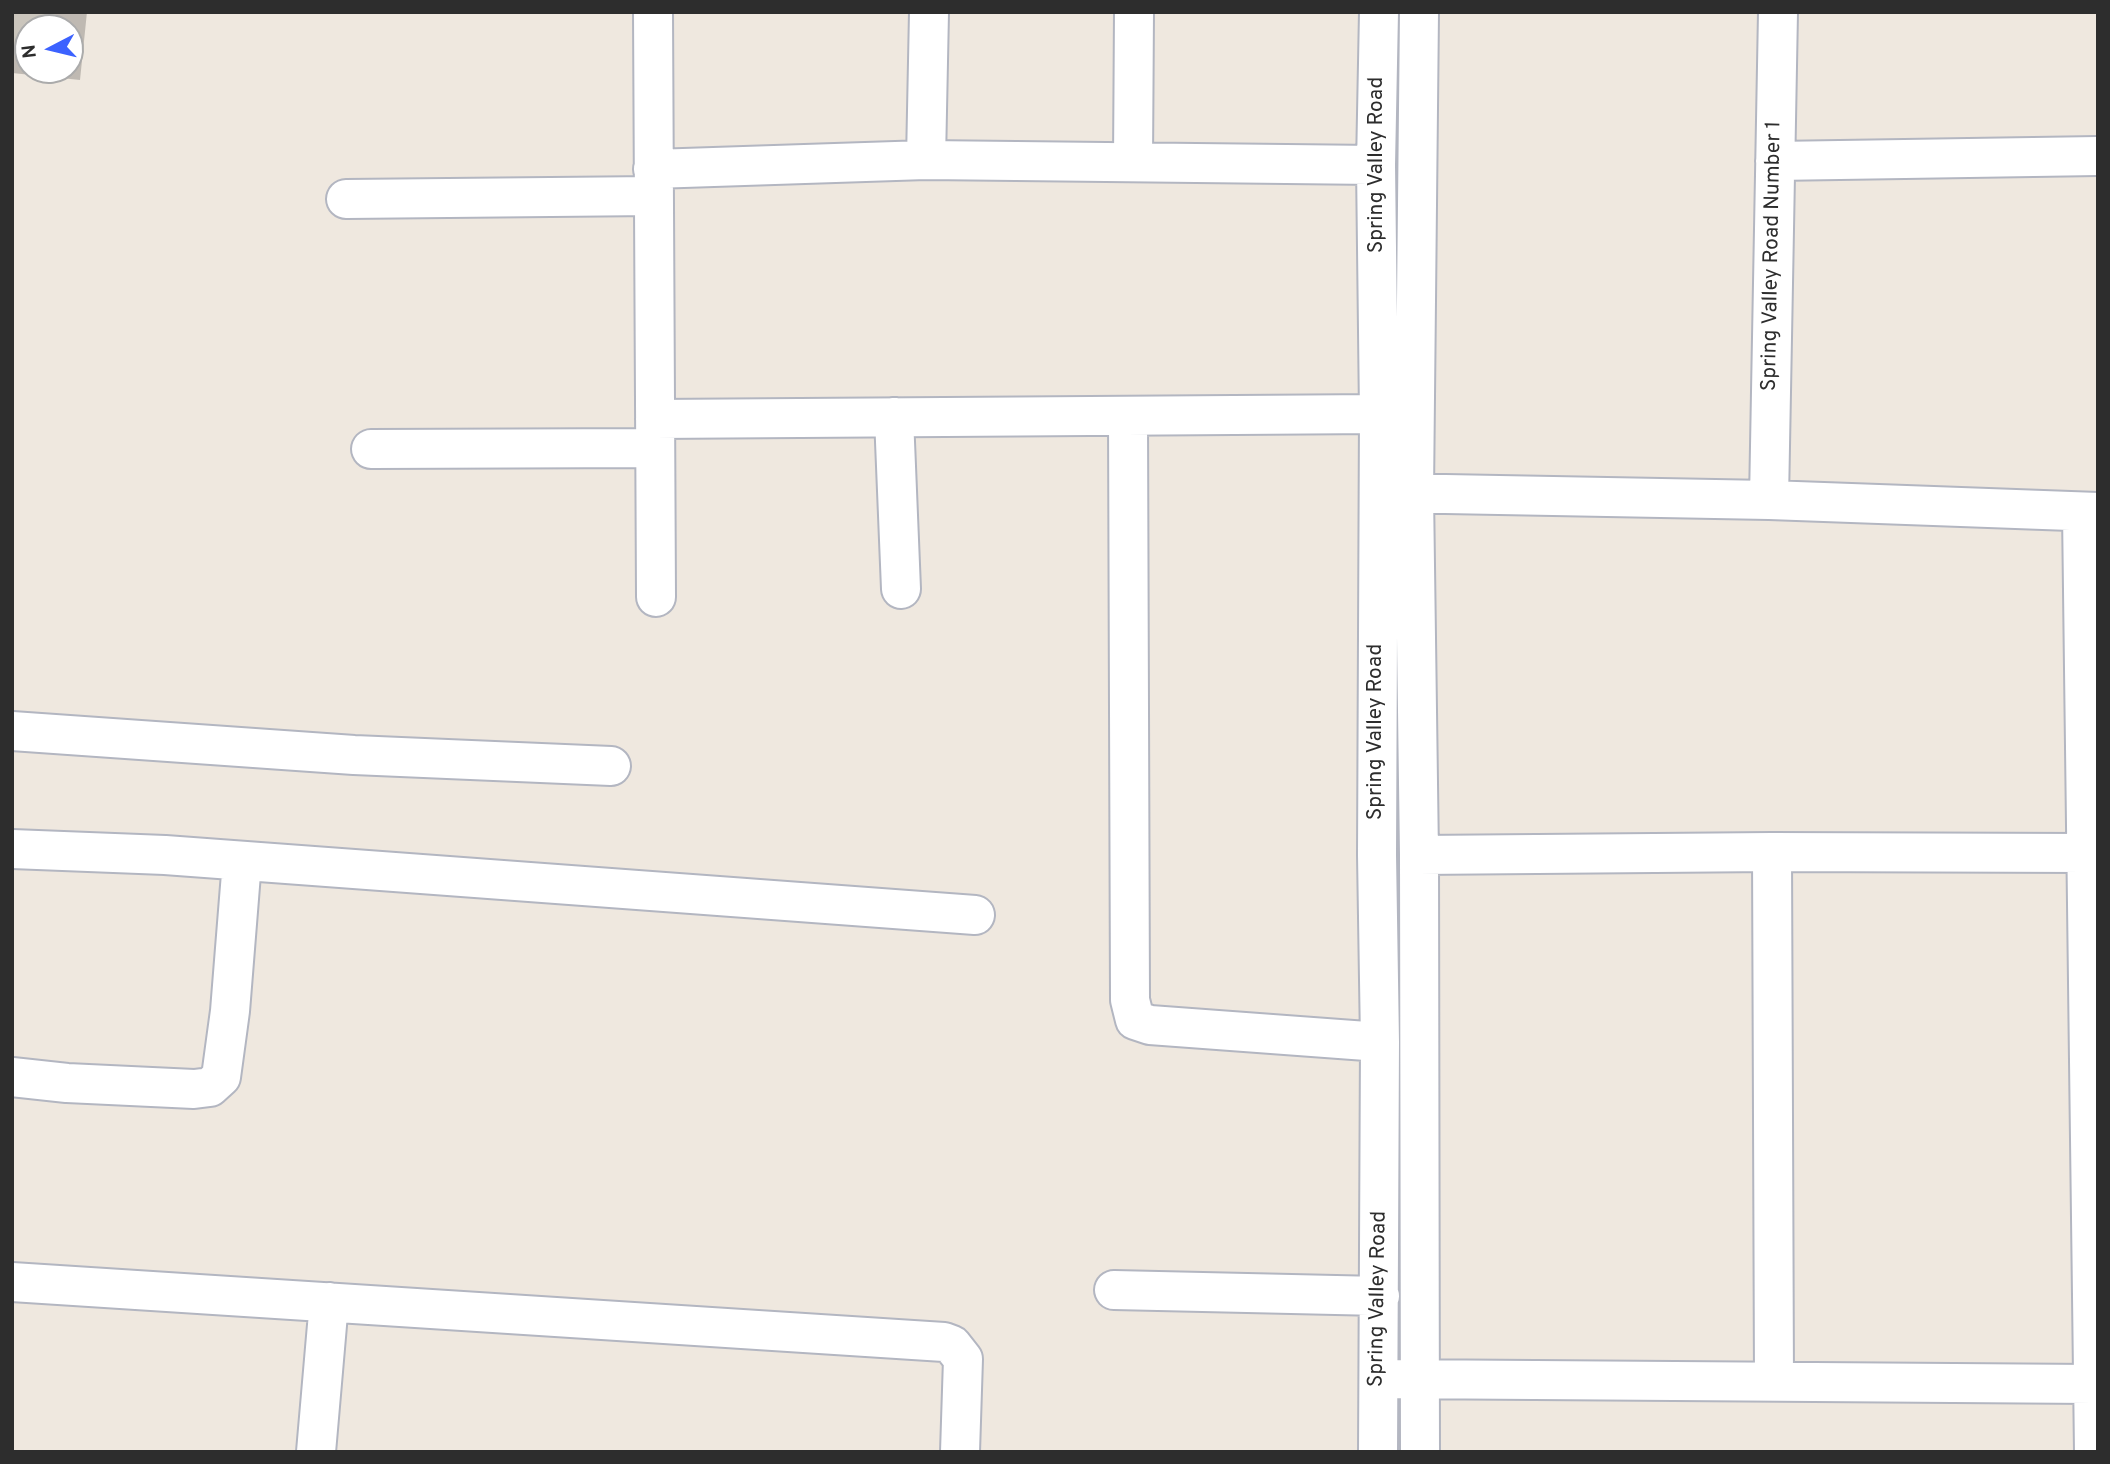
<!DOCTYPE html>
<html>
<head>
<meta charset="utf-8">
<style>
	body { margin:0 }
	#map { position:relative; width:2110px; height:1464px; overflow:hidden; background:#efe8df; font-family:Overpass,sans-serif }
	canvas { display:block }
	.frame { position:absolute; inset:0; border:14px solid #2d2d2d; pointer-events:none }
	.north { position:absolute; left:14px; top:14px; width:70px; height:70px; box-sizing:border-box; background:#fff; border:2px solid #ababab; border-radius:50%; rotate:263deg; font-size:19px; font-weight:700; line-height:28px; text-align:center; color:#2d2d2d }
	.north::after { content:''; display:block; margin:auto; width:24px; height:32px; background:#3c62ff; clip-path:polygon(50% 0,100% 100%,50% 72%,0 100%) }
</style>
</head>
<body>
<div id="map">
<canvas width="2110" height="1464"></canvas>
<div class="frame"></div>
<div class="north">N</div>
</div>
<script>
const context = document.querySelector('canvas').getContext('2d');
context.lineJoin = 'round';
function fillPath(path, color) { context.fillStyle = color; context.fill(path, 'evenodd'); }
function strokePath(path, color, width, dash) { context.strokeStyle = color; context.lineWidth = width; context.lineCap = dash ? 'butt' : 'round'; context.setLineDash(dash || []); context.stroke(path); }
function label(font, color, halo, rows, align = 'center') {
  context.font = font + ' Overpass,sans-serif'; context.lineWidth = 5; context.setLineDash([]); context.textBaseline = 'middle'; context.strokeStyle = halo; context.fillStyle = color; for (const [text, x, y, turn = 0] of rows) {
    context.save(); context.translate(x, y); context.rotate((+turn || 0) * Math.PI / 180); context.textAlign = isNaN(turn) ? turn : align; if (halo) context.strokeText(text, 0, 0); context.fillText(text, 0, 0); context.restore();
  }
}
fillPath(new Path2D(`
	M12,12H87L80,80L12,73ZM28,28H70V70H28Z`), '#0003');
fillPath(new Path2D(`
	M12,12H56L54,28H28V50L12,48Z`), '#cbc6bd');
const minor = new Path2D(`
	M653,12L656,597
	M1419,12L1414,493L1419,855L1420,1452
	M926,160L929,12
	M1133,161L1134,12
	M1775,161L2098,156
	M653,169L926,160L1376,165
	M346,199L653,196
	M894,417L901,589
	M1128,418L1130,1000L1135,1020L1150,1025L1380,1042
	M655,419L1379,414
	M371,449L655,448
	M1391,493L1769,500L2098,512
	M1769,500L1778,12
	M2082,512L2094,1452
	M12,731L354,755L611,766
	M12,849L165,855L975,915
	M1772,852L1774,1381
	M1419,855L1772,852L2086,853
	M12,1077L67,1083L194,1089L210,1087L221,1077L230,1011L242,861
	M12,1282L944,1342L952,1345L963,1359L960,1452
	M1114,1290L1380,1296
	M1395,1379L2093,1384
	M316,1452L329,1302
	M1378,1452L1380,1042L1377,855L1379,414L1376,165L1379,12`);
strokePath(minor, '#b3b6c1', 42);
strokePath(minor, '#fff', 38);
label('21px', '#2d2d2d', '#fff', [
	["Spring Valley Road",1378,165,-90],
	["Spring Valley Road Number 1",1773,256,-89],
	["Spring Valley Road",1377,732,-90],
	["Spring Valley Road",1379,1299,-89]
]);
</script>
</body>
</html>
